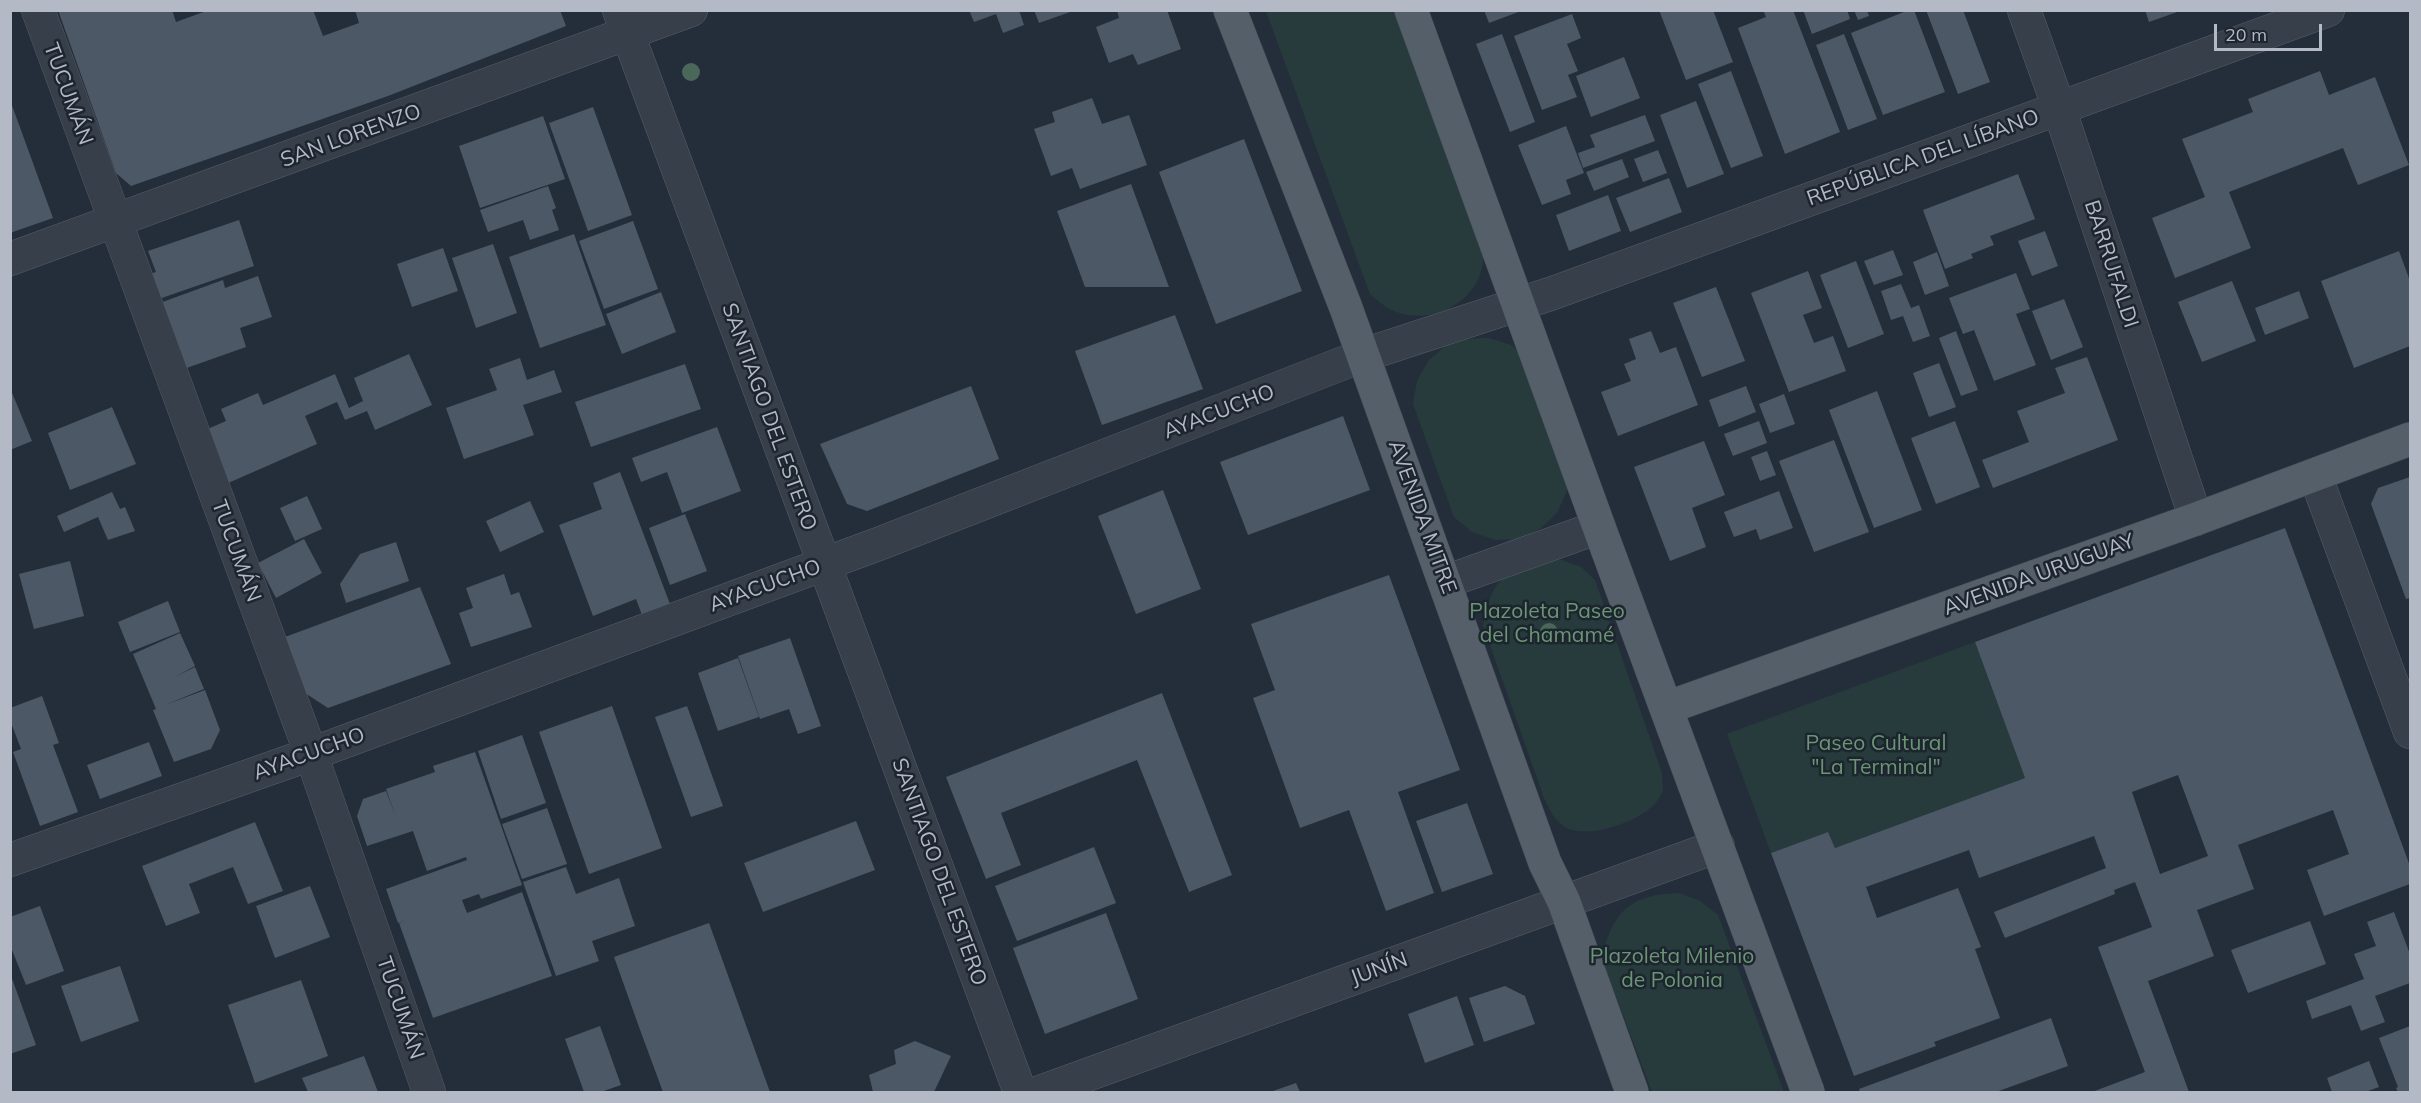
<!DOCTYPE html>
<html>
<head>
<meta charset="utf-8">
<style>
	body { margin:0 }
	#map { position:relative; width:2421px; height:1103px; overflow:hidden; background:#242e3a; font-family:Mulish,sans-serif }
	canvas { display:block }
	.frame { position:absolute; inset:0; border:12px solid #b3bac6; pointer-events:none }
	.scale { position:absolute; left:2214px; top:24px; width:108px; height:27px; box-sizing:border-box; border:3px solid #b3bac6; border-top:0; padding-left:8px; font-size:18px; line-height:21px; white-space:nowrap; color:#b3bac6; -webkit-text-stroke:4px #1d252f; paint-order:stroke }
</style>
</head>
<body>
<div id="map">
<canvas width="2421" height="1103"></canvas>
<div class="frame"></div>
<div class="scale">20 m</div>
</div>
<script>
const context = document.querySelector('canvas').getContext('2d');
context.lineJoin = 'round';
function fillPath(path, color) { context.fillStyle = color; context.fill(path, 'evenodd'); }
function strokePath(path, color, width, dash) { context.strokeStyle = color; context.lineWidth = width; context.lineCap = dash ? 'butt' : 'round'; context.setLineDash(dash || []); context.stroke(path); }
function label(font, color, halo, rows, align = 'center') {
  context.font = font + ' Mulish,sans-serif'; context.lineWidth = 5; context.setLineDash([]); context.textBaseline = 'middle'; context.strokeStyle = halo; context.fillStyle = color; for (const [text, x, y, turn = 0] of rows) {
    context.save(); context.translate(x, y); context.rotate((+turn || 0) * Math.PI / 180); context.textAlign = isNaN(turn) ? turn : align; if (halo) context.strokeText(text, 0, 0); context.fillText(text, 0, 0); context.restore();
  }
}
fillPath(new Path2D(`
	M1266,11H1398L1484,244C1483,252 1484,260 1482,268C1473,307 1424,328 1388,308C1382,305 1376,298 1370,294Z
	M1489,338L1511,345L1529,359L1568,468L1567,491L1557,513L1540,529L1518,539L1495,540L1472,532L1454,517L1413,404L1417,381L1428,361L1445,346L1466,339Z
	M1559,559L1581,567L1595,580L1662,773L1663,792C1659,798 1655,805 1649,809C1631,824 1582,841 1562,825C1553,818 1549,808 1544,798L1483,625C1491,578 1510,561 1559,559Z
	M1975,642L2025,778L1835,848L1828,832L1771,853L1727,734Z
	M1679,893L1700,901L1718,915L1784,1092H1652L1602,959C1611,912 1631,894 1679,893Z`), '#273b3c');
fillPath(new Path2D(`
	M58,10H172L176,22L209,10H313L323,36L359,23L355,10H560L566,26L388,96L131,186L116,173Z
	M969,10H1019L1024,25L1003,33L996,14L974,22Z
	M1034,10H1073V11L1039,23Z
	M1117,10H1167L1181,49L1138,65L1133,54L1109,63L1096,27L1119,18Z
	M1484,10H1521V11L1489,23Z
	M1659,10H1713L1733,62L1686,80Z
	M1763,10H1793L1840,132L1785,154L1738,28L1766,17Z
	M1803,10H1847L1850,19L1812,34Z
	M1854,10H1867L1869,16L1858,20Z
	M1909,10H1914L1945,92L1883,115L1851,33Z
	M1926,10H1963L1990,82L1958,94Z
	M2145,10H2180V11L2149,22Z
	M1572,14L1581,38L1567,44L1578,71L1568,75L1577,97L1542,110L1514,36Z
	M1502,34L1535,122L1510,132L1476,44Z
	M1844,34L1877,119L1848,130L1816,45Z
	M1624,57L1640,98L1591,117L1576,76Z
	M1731,71L1763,156L1731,168L1698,84Z
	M2320,71L2329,95L2375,77L2409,165L2358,185L2343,148L2229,192L2251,248L2175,278L2152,218L2205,197L2182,139L2253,112L2248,99Z
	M1092,98L1102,124L1129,115L1147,165L1080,189L1072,168L1051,176L1034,129L1055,122L1052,112Z
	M10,100L53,218L10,233Z
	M1696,101L1724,174L1687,188L1660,115Z
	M593,107L632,215L588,231L549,123Z
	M1645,115L1655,141L1583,168L1578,153L1595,147L1590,135Z
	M543,116L565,179L480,208L459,146Z
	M1566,126L1584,173L1566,180L1571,194L1542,205L1518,145Z
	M1244,139L1302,291L1216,324L1159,172Z
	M1658,150L1667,173L1643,182L1634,159Z
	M1622,159L1629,177L1594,191L1586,172Z
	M2018,174L2035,219L1990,236L1994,245L1971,254L1973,258L1945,269L1923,210Z
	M1669,178L1682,212L1630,232L1616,198Z
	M1131,184L1169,287H1085L1057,211Z
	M548,186L556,208L552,210L559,230L530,240L523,220L488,232L480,210Z
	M1608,195L1621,231L1569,251L1556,215Z
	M239,220L254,266L156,300L147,275L156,272L148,251Z
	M633,221L658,289L604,309L579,241Z
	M2045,231L2058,266L2032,276L2018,241Z
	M574,234L606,325L540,348L509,257Z
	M493,244L517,313L476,328L452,258Z
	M443,248L458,291L412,307L397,264Z
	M1893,250L1903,275L1874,285L1864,261Z
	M2399,251L2410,281V346L2354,368L2321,281Z
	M1937,252L1949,286L1925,295L1913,262Z
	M1856,261L1884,334L1848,348L1820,275Z
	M1808,271L1822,308L1803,315L1814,343L1833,336L1846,371L1789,392L1751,293Z
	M2016,273L2030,309L2016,314L2036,365L1994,381L1974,330L1963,334L1949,298Z
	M258,276L272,317L240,328L246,347L181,370L157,304L223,280L225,288Z
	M2232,281L2256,341L2202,362L2178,302Z
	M1901,284L1911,308L1919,305L1930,336L1913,342L1903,316L1891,320L1881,291Z
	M1716,287L1745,361L1702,377L1673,303Z
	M2299,291L2309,318L2265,335L2255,308Z
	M661,292L676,332L622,354L606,314Z
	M2064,299L2083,347L2051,360L2032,311Z
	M1175,315L1203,389L1102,425L1075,351Z
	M1651,331L1660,353L1676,347L1698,405L1618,436L1601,392L1631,381L1624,364L1636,359L1629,339Z
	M1956,331L1978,390L1961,396L1939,338Z
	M409,354L432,405L375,430L367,411L345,420L337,402L305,416L317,444L226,484L203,431L226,421L221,409L258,393L263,405L335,374L349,408L363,401L354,378Z
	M2087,357L2118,440L1993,488L1982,460L2029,442L2017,411L2065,393L2055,368Z
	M520,358L527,380L554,370L562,392L523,405L534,435L464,459L446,408L497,390L489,369Z
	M1939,363L1956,407L1929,417L1913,373Z
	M685,364L701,409L591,447L575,402Z
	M971,386L999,459L867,511L847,504L820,444Z
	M1746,386L1756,412L1719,427L1709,400Z
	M10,388L32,441L10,450Z
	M1877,391L1922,510L1874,528L1829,410Z
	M1784,394L1795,424L1770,433L1759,404Z
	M112,407L136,464L70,490L48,433Z
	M1343,416L1370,490L1248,535L1220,462Z
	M1759,421L1767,443L1733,456L1724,434Z
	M1955,421L1980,487L1936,504L1911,438Z
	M717,427L741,491L682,513L667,472L641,482L632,458Z
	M1834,440L1869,532L1814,552L1779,461Z
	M1704,441L1725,495L1692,508L1706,547L1670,561L1634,467Z
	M1767,451L1776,475L1760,481L1751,457Z
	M620,472L673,612L645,623L636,599L593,616L559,525L602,509L593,483Z
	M2410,477V598L2406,599L2371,504L2378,488Z
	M1163,490L1201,589L1136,614L1098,516Z
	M1779,491L1793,528L1760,540L1756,529L1734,537L1724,512Z
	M112,492L120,509L125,507L135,531L108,540L98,517L64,532L57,516Z
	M307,496L322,529L295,541L280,508Z
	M530,501L544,532L500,552L486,521Z
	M685,514L707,571L670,585L649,528Z
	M2285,528L2410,866V884L2324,916L2307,870L2349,854L2333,810L2238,845L2254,889L2197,910L2214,956L2148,981L2189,1092H2092L2145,1072L2098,947L2152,927L2135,882L2114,890L2115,894L2005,938L1994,912L2106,868L2094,836L1979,878L1969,850L1866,887L1877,918L1958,888L1981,947L1975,949L2000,1018L1934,1042L1936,1046L1854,1076L1771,853L1828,832L1835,848L2025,778L1975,642ZM2178,775L2208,856L2160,874L2132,792Z
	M304,539L322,573L276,598L258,563Z
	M396,542L409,581L346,603L340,584L360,554Z
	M70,561L84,616L34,629L19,574Z
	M504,574L511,595L519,592L532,627L471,647L459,613L473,608L466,588Z
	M1389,575L1460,770L1398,792L1434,893L1386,911L1349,810L1300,828L1253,698L1275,690L1251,624Z
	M420,587L451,664L328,708L305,693L285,637Z
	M168,601L180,632L130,652L118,622Z
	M180,633L195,666L175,677L195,667L204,689L165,705L205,690L220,730L211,749L174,762L153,710L156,709L133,654Z
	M790,638L821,726L798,734L789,709L760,719L738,656Z
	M738,658L759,717L718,731L698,673Z
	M1162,693L1232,875L1189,892L1137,760L1001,813L1021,865L986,879L946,777Z
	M42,696L59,743L53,745L78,812L40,826L13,752L21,749L10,720V708Z
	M612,706L662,848L589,874L539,732Z
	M687,706L723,806L691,817L655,717Z
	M522,735L546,803L501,819L478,751Z
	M149,742L162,776L100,799L87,765Z
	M475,752L522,885L481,899L479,894L462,900L467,913L522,892L552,976L433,1018L399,923L406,920L398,923L386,889L467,860L466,857L427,871L413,831L367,846L357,816L363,799L386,791L396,817L386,789L435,772L433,766Z
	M1467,803L1493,874L1442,892L1416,821Z
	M547,808L567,864L522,879L502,824Z
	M856,821L875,870L763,912L744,863Z
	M255,822L283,891L248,904L233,867L189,884L200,913L166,926L142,866Z
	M1094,847L1116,903L1017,941L995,886Z
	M566,867L576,894L619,878L635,926L592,941L599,961L556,976L523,882Z
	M310,886L330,937L275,958L256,906Z
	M40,906L64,971L26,985L10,945V917Z
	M2394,912L2410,954V983L2375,996L2385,1022L2361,1031L2351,1005L2312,1019L2306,1001L2364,979L2354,954L2376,946L2367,922Z
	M1106,913L1138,999L1045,1034L1013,948Z
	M2310,921L2326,964L2248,993L2231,950Z
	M709,923L734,992L770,1092H663L639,1027L614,957Z
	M120,966L139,1021L81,1042L61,986Z
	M10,973L36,1045L10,1054Z
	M301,980L328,1056L255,1083L228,1005Z
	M1505,986L1525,996L1535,1024L1484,1042L1469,998Z
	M1457,996L1474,1045L1425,1063L1408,1014Z
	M2051,1018L2068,1066L1996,1092H1860L1859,1089Z
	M600,1026L621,1085L601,1092H584L565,1039Z
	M2410,1026V1092H2398L2396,1088L2398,1087L2379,1038Z
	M915,1041L951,1056L934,1092H873L869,1075L896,1064L894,1050Z
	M364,1056L378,1092H308L302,1078Z
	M2369,1061L2379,1087L2365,1092H2332L2327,1078Z
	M1296,1083L1300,1092H1270Z`), '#4c5865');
const minor = new Path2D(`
	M38,10L311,754L429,1092
	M619,10L1020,1092
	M2024,10L2059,108L2196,519
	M10,259L691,10
	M2315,475L2410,732
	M1445,582L1599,527
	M10,860L311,754L881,543L1364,355L1553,293L2328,10
	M1040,1092L1718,846`);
const major = new Path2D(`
	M1230,10L1346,308L1545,863L1564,902L1632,1092
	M1411,10L1599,527L1808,1092
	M1666,708L2196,519L2410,439`);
strokePath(minor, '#565d68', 34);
strokePath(major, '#414953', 34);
strokePath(minor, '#37404a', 33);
strokePath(major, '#555f6a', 33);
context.fillStyle = '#4b675a';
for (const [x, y] of [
	[691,72],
	[1549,632]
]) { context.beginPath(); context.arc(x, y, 9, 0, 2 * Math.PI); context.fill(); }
label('21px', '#b3bac6', '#1d252f', [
	["TUCUMÁN",68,94,70],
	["SAN LORENZO",351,136,-20],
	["REPÚBLICA DEL LÍBANO",1923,158,-20],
	["BARRUFALDI",2111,264,72],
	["AYACUCHO",1219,412,-21],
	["SANTIAGO DEL ESTERO",769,417,70],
	["AVENIDA MITRE",1422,517,70],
	["TUCUMÁN",236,551,70],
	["AVENIDA URUGUAY",2039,575,-20],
	["AYACUCHO",765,586,-20],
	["AYACUCHO",309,754,-20],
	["SANTIAGO DEL ESTERO",939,872,70],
	["JUNÍN",1379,969,-20],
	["TUCUMÁN",400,1008,71]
]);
label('21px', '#6b9574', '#1d252f', [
	["Plazoleta Paseo",1547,612],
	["del Chamamé",1547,636],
	["Paseo Cultural",1876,744],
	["\"La Terminal\"",1876,768],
	["Plazoleta Milenio",1672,957],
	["de Polonia",1672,981]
]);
</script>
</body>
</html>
